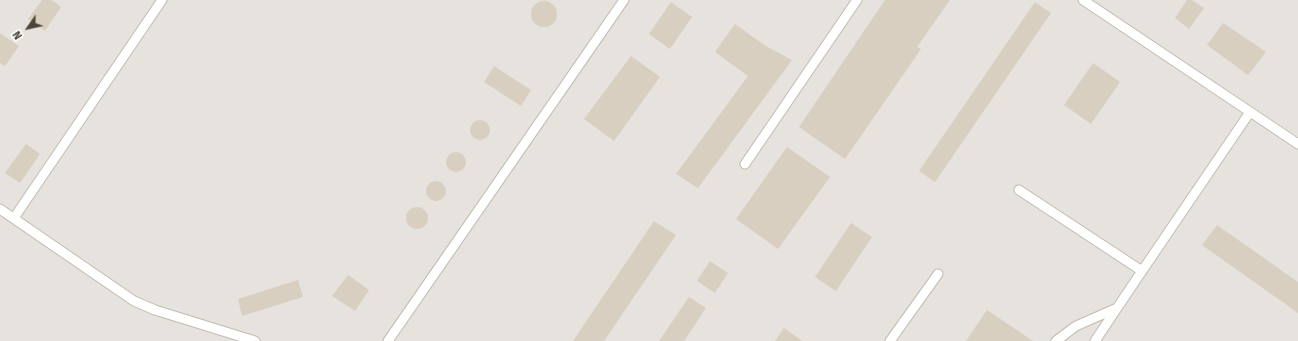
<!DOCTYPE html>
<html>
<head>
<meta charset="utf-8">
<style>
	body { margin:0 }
	#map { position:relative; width:1298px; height:341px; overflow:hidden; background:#f6f3ec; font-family:"Fira Sans",sans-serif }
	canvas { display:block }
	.north { position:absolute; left:8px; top:8px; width:40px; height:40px; -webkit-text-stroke:3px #fff; paint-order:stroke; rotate:236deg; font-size:11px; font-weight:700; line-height:16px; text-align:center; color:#4b4439 }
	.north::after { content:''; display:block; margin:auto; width:14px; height:18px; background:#4b4439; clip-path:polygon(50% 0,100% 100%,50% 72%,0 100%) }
</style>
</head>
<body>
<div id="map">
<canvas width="1298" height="341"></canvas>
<div class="north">N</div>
</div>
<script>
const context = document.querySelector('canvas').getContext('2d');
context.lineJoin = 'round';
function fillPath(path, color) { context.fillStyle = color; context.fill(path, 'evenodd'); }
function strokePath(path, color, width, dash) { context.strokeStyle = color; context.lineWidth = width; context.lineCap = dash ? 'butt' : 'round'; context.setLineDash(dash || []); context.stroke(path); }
fillPath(new Path2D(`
	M0,0H1298V341H0Z`), '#e6e2dd');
fillPath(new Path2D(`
	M42,0H52L61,7L45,31L28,19Z
	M885,0H950L917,47L921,49L845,159L799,127Z
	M1187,0H1192L1204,8L1189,29L1175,18Z
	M531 14a13 13 0 1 1 26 0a13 13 0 1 1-26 0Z
	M671,2L692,17L670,49L649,34Z
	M1035,2L1051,13L935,182L919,171Z
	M1223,23L1266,52L1248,75L1207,45Z
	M735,24L764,45L792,60L698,188L676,174L748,76L715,52Z
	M0,33L19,46L5,66L0,63Z
	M631,56L660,77L614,141L584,119Z
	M1093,63L1120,82L1091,124L1064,105Z
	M494,66L531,90L521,106L484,82Z
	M470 130a10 10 0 1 1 20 0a10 10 0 1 1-20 0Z
	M26,144L40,154L20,183L5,173Z
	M787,147L830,177L778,249L736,219Z
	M446 162a10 10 0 1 1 20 0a10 10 0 1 1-20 0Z
	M426 191a10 10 0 1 1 20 0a10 10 0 1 1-20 0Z
	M406 218a11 11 0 1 1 22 0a11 11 0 1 1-22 0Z
	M654,221L676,235L604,341H573Z
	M851,223L872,237L836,291L815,277Z
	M1217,225L1298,282V313L1202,245Z
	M710,261L728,273L715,293L697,281Z
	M348,275L369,290L355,311L332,296Z
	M298,280L303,297L242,316L238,299Z
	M689,297L706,308L684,341H659Z
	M987,310L1033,341H966Z
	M784,328L802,341H775Z`), '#d8cfc1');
const minor = new Path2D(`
	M1083,0L1298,144
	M745,164L857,0
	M1019,190L1142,271L1250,112
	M0,209L134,301L155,310L255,341
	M14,218L162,0
	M388,341L624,0
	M890,341L938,274
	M1056,341L1076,326L1117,308
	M1095,341L1142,271`);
strokePath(minor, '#c2bbae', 11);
strokePath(minor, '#fff', 9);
</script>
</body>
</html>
